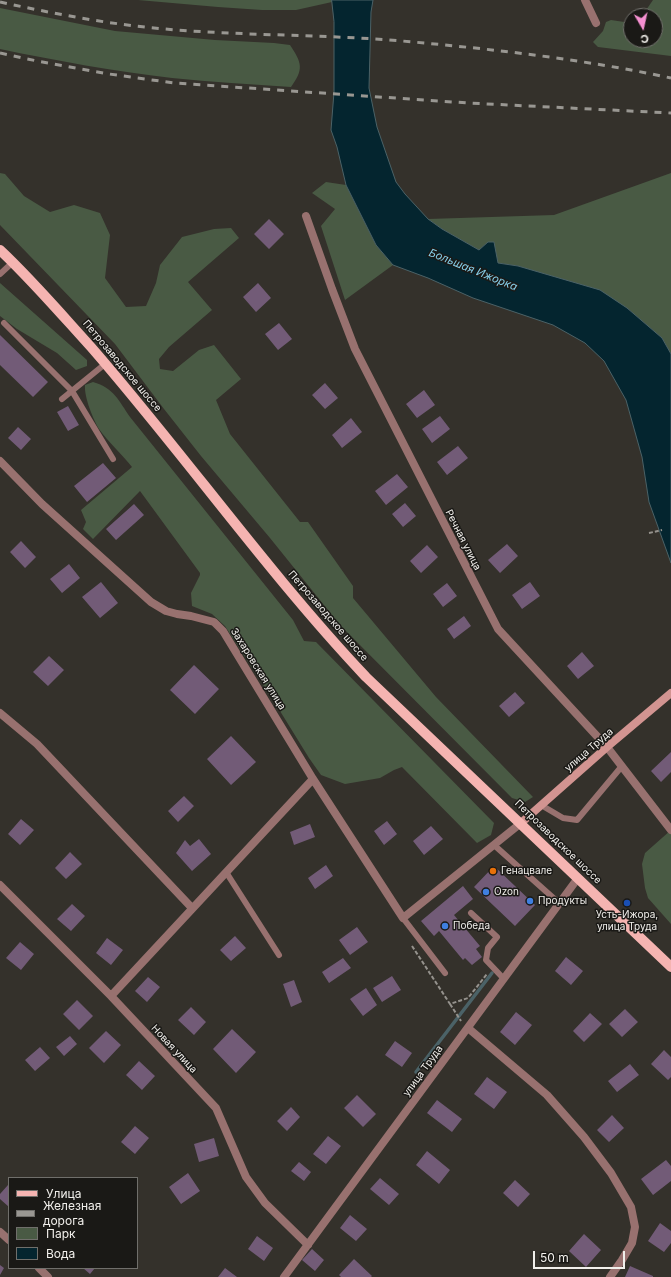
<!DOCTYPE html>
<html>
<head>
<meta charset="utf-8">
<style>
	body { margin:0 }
	#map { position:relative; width:671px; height:1277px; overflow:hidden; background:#34312b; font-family:Inter,sans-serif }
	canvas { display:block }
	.legend { position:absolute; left:8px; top:1177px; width:130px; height:92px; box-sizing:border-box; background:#1a1916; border:1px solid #706f6b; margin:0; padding:5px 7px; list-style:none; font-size:12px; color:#f1efeb }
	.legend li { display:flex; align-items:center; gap:8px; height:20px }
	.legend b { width:20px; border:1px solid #706f6b }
	.north { position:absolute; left:623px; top:8px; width:40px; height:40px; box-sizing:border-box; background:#1a1916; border:1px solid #706f6b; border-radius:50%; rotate:171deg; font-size:11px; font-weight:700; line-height:16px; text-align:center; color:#f1efeb }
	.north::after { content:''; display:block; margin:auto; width:14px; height:18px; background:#f590d1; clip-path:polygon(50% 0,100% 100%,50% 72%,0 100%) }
	.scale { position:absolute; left:533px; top:1251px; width:92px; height:18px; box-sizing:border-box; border:2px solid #f1efeb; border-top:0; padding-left:5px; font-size:12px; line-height:14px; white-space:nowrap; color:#f1efeb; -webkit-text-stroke:3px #1a1916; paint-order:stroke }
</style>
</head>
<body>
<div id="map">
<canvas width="671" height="1277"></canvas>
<ul class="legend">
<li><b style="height:5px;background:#f5b4b1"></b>Улица</li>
<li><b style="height:5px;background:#999792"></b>Железная дорога</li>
<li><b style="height:11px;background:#495a44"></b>Парк</li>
<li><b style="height:11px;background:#04252f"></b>Вода</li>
</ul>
<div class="north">С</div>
<div class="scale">50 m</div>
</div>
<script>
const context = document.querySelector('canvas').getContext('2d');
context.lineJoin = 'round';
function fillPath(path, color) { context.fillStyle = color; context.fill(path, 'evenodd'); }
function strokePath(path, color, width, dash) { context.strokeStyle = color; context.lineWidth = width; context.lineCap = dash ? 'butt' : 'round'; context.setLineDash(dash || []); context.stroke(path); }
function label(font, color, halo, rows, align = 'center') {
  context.font = font + ' Inter,sans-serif'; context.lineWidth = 3; context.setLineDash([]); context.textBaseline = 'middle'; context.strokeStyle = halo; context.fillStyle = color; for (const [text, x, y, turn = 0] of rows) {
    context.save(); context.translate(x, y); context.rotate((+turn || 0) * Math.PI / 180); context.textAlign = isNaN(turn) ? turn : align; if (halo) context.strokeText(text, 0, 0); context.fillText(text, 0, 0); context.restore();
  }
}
fillPath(new Path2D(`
	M138,0H332V2L296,10H262L218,7Z
	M653,0H671V56L598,47L593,42L603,31L606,22L611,20L631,23V40H655V16H642Z
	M0,8L115,31L215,40L274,43L290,45C302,63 304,69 291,87C251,84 211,82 172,78C114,71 57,61 0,49Z
	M0,173L5,174L24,196L50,212L74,205L100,213L110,235L105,278L126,307L146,306L156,283L160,265L182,237L214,229L231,228L239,238L188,282L212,310L169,347L159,359L160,369L173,371L199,350L214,345L241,379L216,400L230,434L300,522H308L353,586V598L436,697L533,797L525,802L512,798L340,625L270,538L201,456L164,409L115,344L0,225Z
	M671,173V354L662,338L627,308L518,266L498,263L488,242L479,250L442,229L428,219L554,215Z
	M326,182L346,185L376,245L393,265L345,300L321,226L335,209L312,193Z
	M0,283L87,360V366L76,370L57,353L17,329L0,316Z
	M93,382C114,388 119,401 130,417L293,620L304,641L316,642L494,823L491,835L477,843L402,767L394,770L380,778L345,784L321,775L309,758L280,711L225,626L212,614L192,606L191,593L200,575V573L140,491L93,539L83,529L86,522L81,510L132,467C122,454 108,442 99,429C93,419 84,397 85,385Z
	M671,830V924L648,898L645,888L642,864L645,853Z`), '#495a44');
const water = new Path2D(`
	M332,0H373L371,12L369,88L377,127L396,182L405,194L428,219L442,229L479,250L488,242H494L498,263L518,266L600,290L627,308L662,338L671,354V563L649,502L642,457L626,400L604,361L585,343L553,325L473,298L428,278L393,265L376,245L346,185L337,147L331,130L334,92V22Z`);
fillPath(water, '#04252f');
strokePath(water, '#4b6267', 1);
strokePath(new Path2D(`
	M416,1072L492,973`), '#4b6267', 3.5);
fillPath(new Path2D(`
	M269,219L284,234L269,249L254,234Z
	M258,283L271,298L256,312L243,297Z
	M279,323L292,339L278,350L265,334Z
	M0,335L48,382L33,397L0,365Z
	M325,383L338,398L325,409L312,395Z
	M424,390L435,405L417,418L406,404Z
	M68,406L79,425L68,431L57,412Z
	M440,416L450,429L432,443L422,429Z
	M351,418L362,432L342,448L332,435Z
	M18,427L31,439L21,450L8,438Z
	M458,446L468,458L447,475L437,462Z
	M103,463L116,478L87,502L74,486Z
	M397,474L408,487L386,505L375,491Z
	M405,503L416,516L403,527L392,514Z
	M134,504L144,515L116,540L106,529Z
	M21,541L36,557L25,568L10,552Z
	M507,544L518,556L500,573L488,560Z
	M427,545L438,557L421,573L410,561Z
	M69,564L80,578L62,593L50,579Z
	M101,582L118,603L100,618L82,597Z
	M530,582L540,596L522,609L512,595Z
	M447,583L457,596L443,607L433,594Z
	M464,616L471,626L454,639L447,629Z
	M582,652L594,666L578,679L567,666Z
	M49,656L64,670L48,686L33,672Z
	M194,665L219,689L195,714L170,690Z
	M515,692L525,703L509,717L499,706Z
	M231,736L256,762L231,785L207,759Z
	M671,752V772L661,782L651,771Z
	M184,796L194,806L178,822L168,811Z
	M21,819L34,830L20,845L8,834Z
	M387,821L397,834L384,845L374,831Z
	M310,824L315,837L294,845L290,832Z
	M431,826L443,839L424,855L413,841Z
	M199,839L211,854L192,871L176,853L185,840L190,846Z
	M70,852L82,864L66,879L55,868Z
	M326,865L333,876L315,889L308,878Z
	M494,866L535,905L515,926L474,887Z
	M463,886L473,899L454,915L480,946L476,949L482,957L472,965L465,958L463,960L439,931L434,936L421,921Z
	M72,904L85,916L71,931L57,919Z
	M357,927L368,942L350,955L339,940Z
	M235,936L246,948L231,961L220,950Z
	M107,938L123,950L111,965L96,953Z
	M20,942L34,954L21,970L6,958Z
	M566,957L583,971L571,985L555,971Z
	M343,958L351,968L329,983L322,972Z
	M392,976L401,990L382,1002L373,988Z
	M148,977L160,987L147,1002L135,991Z
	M294,980L302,1002L291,1007L283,984Z
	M366,988L377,1005L363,1016L350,999Z
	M77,1000L93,1016L79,1030L63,1014Z
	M191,1007L206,1022L194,1035L178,1020Z
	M625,1009L638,1022L622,1037L609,1024Z
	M516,1012L532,1025L515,1045L500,1032Z
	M590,1013L602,1024L584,1042L573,1031Z
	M232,1029L256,1052L236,1073L213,1049Z
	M106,1031L121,1045L104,1063L89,1048Z
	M70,1036L77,1044L64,1056L56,1047Z
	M395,1041L412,1053L402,1067L385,1055Z
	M40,1047L50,1058L35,1071L25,1060Z
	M664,1050L671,1057V1077L668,1080L651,1064Z
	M139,1061L155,1076L142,1090L126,1075Z
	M630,1064L639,1075L617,1092L608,1081Z
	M487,1077L507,1092L494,1109L474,1094Z
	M357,1095L376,1114L363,1127L344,1108Z
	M437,1100L462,1119L452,1132L427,1113Z
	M291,1107L300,1117L287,1131L277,1121Z
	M612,1115L624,1128L609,1142L597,1130Z
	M135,1126L149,1138L135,1154L121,1142Z
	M328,1136L341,1146L326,1164L313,1154Z
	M214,1138L219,1156L199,1162L194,1144Z
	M427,1151L450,1170L439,1184L416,1165Z
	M666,1160L671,1166V1181L653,1195L641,1179Z
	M299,1162L311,1172L304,1181L291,1171Z
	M188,1173L200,1191L181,1204L169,1187Z
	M380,1178L399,1194L389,1205L370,1189Z
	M515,1180L530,1194L518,1207L503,1193Z
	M8,1185L9,1186V1207L0,1199V1194Z
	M350,1215L367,1229L356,1241L340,1228Z
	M660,1223L671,1231V1243L664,1252L648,1241Z
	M584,1234L601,1250L586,1267L569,1251Z
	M257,1236L273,1248L264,1261L248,1249Z
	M312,1249L324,1260L315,1271L302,1260Z
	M354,1259L372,1276L371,1277H341L339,1275Z
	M0,1265L4,1268L0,1275Z
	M630,1266L653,1276V1277H625Z
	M83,1268H95L90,1274Z
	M225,1268L237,1277H218Z`), '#725b77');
strokePath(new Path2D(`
	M649,533L662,530
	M412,946L450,1004L468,998L487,974
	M450,1004L461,1021`), '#95928d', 2, [4, 2]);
strokePath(new Path2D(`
	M0,274L13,262
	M4,323L72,391L113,459
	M62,399L105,364
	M541,805L563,818L577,820L622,766
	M494,845L559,903
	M226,872L279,955
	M471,913L497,937L488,948L486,960L504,979
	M403,918L445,973`), '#98716f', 6);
strokePath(new Path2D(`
	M585,0L596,23
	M306,216L332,289L355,349L498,629L607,747L671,830
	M0,461L42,504L151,602L166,611L177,614L191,616L214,622L223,631L313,779L403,918L521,823
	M0,713L37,744L192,908
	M0,885L111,996L216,1108L246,1177L265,1203L308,1245
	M111,996L313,779
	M468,1028L547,1095L584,1137L611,1173L631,1207L635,1227L632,1243L622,1260L610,1277
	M0,1232L9,1240
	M39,1268L48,1277
	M284,1277L578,878`), '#98716f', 8);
strokePath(new Path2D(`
	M521,823L607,747L671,693`), '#d29491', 8);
strokePath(new Path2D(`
	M0,250C32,280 61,314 91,347C185,455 268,573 366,677L671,967`), '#f5b4b1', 10);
strokePath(new Path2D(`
	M0,2C51,13 102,23 154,28C236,36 319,34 402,41C492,49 582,59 671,78
	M0,53L37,61L109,74L174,83L468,103L671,113`), '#999792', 3, [7, 7]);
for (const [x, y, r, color] of [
	[493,871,4,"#e8710a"],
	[486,892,4,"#3f7fe0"],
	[530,901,4,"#3f7fe0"],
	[627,903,4,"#1a4fb4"],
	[445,926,4,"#3f7fe0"]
]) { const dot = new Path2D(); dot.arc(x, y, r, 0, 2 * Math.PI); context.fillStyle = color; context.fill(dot); strokePath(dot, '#1a1916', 1.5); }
label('10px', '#f1efeb', '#1a1916', [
	["Петрозаводское шоссе",122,366,50],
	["Речная улица",463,540,63],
	["Петрозаводское шоссе",328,616,49],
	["Захаровская улица",258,669,58],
	["улица Труда",589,750,-41],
	["Петрозаводское шоссе",558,842,44],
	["Новая улица",174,1049,47],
	["улица Труда",423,1071,-54]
]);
label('10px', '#f1efeb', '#1a1916', [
	["Генацвале",501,871],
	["Ozon",494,892],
	["Продукты",538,901],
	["Усть-Ижора,",627,915,"center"],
	["улица Труда",627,927,"center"],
	["Победа",453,926]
], 'left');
label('italic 11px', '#87d0eb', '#1a1916', [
	["Большая Ижорка",473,270,22]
]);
</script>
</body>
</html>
